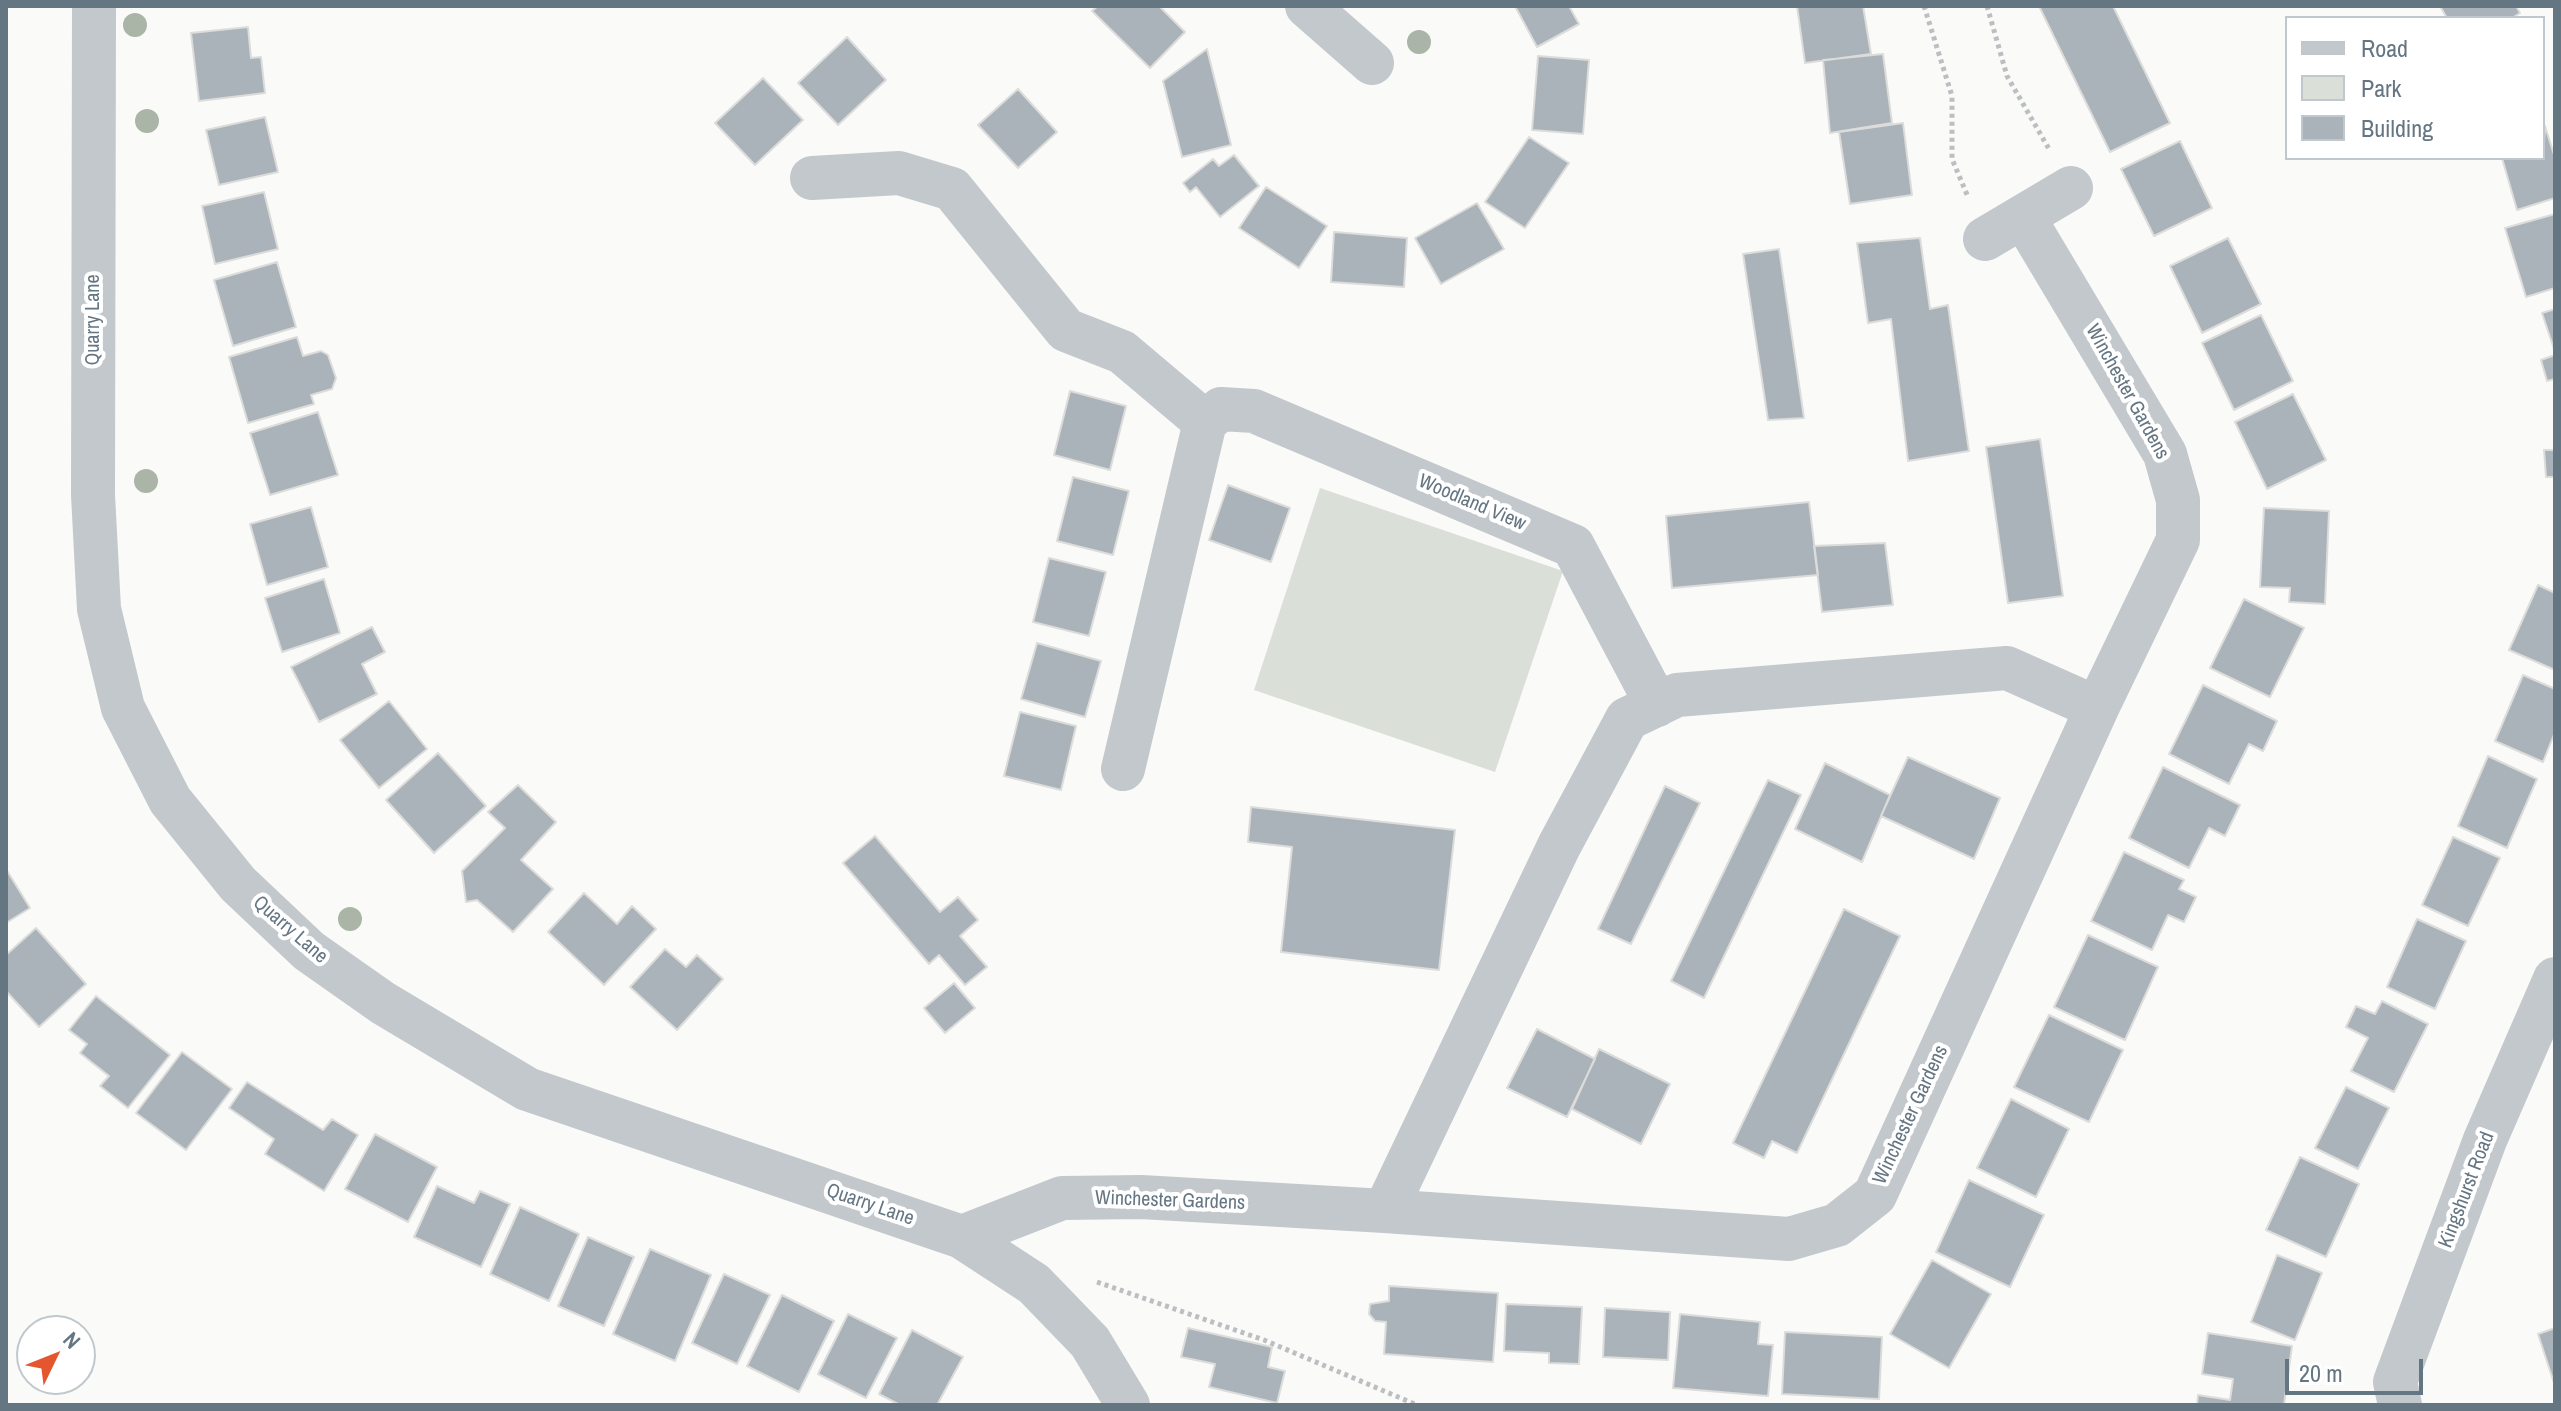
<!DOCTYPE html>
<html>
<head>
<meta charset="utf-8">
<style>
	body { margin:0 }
	#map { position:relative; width:2561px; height:1411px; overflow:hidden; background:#fafaf8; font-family:"Archivo Narrow",sans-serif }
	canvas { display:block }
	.frame { position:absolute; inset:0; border:8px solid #657683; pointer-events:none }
	.legend { position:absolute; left:2285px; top:16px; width:260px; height:144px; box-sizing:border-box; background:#fff; border:2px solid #c1c8cd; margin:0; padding:10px 14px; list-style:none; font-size:24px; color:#657683 }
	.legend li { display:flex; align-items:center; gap:16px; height:40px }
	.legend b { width:40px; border:2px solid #c1c8cd }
	.north { position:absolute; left:16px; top:1315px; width:80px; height:80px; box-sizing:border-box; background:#fff; border:2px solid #c1c8cd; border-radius:50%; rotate:47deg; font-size:22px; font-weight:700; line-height:32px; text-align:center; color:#657683 }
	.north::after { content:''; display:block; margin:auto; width:28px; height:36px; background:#e4572e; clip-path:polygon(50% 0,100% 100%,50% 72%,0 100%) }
	.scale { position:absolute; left:2285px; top:1359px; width:138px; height:36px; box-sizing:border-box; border:4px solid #657683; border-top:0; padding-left:10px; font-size:24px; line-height:28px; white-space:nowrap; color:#657683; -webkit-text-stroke:6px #fff; paint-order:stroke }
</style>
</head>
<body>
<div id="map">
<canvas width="2561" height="1411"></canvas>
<div class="frame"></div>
<ul class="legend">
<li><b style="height:10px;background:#c3c8cc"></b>Road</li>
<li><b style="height:22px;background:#dadfd7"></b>Park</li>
<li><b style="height:22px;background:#aab3b9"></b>Building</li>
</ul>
<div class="north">N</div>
<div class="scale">20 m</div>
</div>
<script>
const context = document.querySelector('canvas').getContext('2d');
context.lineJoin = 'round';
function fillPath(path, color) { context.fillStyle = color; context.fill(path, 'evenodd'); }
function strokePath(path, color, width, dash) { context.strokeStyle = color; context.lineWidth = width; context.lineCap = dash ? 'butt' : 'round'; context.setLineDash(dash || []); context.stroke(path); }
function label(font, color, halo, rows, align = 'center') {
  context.font = font + ' "Archivo Narrow",sans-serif'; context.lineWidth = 8; context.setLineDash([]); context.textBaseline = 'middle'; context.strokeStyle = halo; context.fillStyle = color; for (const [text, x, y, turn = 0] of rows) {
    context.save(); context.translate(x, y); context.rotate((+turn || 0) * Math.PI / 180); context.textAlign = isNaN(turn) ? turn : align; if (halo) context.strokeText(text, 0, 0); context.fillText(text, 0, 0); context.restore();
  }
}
fillPath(new Path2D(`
	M1320,488L1563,571L1495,772L1254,690Z`), '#dadfd7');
const building = new Path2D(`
	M1098,6H1159L1185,32L1150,68L1092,11Z
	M1515,6H1569L1579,24L1537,47Z
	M1797,6H1863L1871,54L1805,63Z
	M2039,6H2113L2170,123L2110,152Z
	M2440,6H2516L2520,13L2512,18H2447Z
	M248,27L251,58L261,57L265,93L199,101L191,33Z
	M847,37L886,80L838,125L798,83Z
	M1207,49L1231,145L1182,157L1163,81Z
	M1883,54L1892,123L1830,133L1823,60Z
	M1538,56L1589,60L1583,134L1532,130Z
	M763,78L803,120L755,165L715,123Z
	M1018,89L1057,132L1018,168L978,125Z
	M265,117L278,172L219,185L206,130Z
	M1903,123L1912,195L1850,204L1839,132Z
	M2545,126L2555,158V198L2517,210L2502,158H2543Z
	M1529,137L1569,163L1525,228L1485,202Z
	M2180,141L2212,208L2154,236L2121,169Z
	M1234,155L1259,186L1220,217L1196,187L1190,192L1183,183L1213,159L1219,166Z
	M1266,187L1327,226L1299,268L1239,228Z
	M264,192L278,249L215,264L202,206Z
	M1477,203L1504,249L1441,284L1415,238Z
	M2555,214V288L2526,297L2505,228Z
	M1334,232L1407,238L1404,287L1331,282Z
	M1920,238L1930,309L1948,305L1969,451L1908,461L1891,319L1868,323L1857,243Z
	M2228,238L2261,304L2202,333L2170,266Z
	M1779,249L1804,418L1768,420L1743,254Z
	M277,262L296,327L233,346L214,280Z
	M2555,309V352L2542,313Z
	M2261,315L2293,381L2234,410L2202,343Z
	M297,337L303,356L321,351L328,355L336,378L332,389L311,395L314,404L248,423L229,357Z
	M2555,355V379L2547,381L2541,360Z
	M1070,391L1126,406L1110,470L1054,455Z
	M2293,394L2326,460L2267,489L2235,422Z
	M318,412L338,475L270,495L250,433Z
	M2040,439L2063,596L2008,603L1986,447Z
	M2544,450H2555V477H2546Z
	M1073,477L1129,491L1113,555L1057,541Z
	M1228,485L1290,508L1271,562L1209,540Z
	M1809,502L1818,575L1672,588L1666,516Z
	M311,507L328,567L267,585L250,524Z
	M2264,508L2329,511L2325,604L2289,602L2290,588L2260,587Z
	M1885,543L1893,605L1822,612L1814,546Z
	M1049,558L1106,572L1089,636L1033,622Z
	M324,579L340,633L282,652L265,598Z
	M2538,585L2555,593V670L2509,650Z
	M2244,599L2304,628L2270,697L2210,668Z
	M372,627L385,652L362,664L377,694L319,722L291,667Z
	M1037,643L1101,661L1085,717L1021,699Z
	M2523,675L2555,689V732L2543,762L2495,741Z
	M2203,685L2277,721L2263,751L2249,744L2229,784L2169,754Z
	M389,701L427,749L379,788L340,740Z
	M1020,712L1076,726L1061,790L1004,776Z
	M438,753L486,806L434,853L386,800Z
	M2488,756L2537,779L2507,848L2458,826Z
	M1908,757L2000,798L1974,859L1881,816Z
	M1825,763L1890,795L1862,862L1795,829Z
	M2163,767L2240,805L2225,836L2209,828L2189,868L2129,838Z
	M1768,780L1801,795L1704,998L1671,981Z
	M518,785L556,822L521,860L553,889L513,932L477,900L466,902L462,871L505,828L488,812Z
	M1665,786L1700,803L1631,944L1598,929Z
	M1251,807L1455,830L1439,970L1281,952L1292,847L1248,842Z
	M875,836L940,912L958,897L978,920L960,936L987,967L965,985L939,955L929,964L843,863Z
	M2453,837L2500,858L2468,926L2422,905Z
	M2124,852L2184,880L2179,889L2196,897L2184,922L2168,915L2152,950L2091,921Z
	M6,869L30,908L6,923Z
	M584,893L617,924L632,906L656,929L604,985L548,932Z
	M1844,909L1900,936L1797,1153L1772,1141L1764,1158L1733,1143Z
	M2417,919L2466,941L2435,1009L2387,987Z
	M36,928L86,984L39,1027L6,991V955Z
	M2088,935L2158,967L2125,1040L2054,1007Z
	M665,949L686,967L697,955L723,979L677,1030L630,987Z
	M954,983L975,1008L945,1033L924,1008Z
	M96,996L170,1055L128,1108L100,1086L109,1076L80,1053L87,1044L69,1030Z
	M2382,1001L2428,1024L2394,1092L2351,1071L2368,1038L2346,1027L2356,1006L2375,1014Z
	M2049,1015L2123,1050L2089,1122L2014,1087Z
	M1537,1029L1595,1059L1567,1117L1507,1088Z
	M1599,1049L1670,1084L1641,1144L1572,1109Z
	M182,1052L232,1089L186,1150L136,1113Z
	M247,1082L323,1130L332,1119L358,1135L324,1191L265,1154L274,1139L229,1108Z
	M2346,1087L2389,1108L2358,1169L2315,1148Z
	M2011,1099L2069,1129L2036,1197L1977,1168Z
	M375,1134L437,1167L408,1222L345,1189Z
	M2300,1157L2359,1184L2326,1257L2266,1230Z
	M1969,1180L2044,1215L2010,1287L1936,1252Z
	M437,1186L474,1203L480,1191L510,1204L481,1267L414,1237Z
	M520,1207L579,1234L549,1301L490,1274Z
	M588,1237L634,1257L604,1326L558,1306Z
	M650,1249L711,1275L675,1361L613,1334Z
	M2277,1255L2322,1273L2295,1340L2251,1322Z
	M1932,1260L1991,1294L1949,1368L1890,1334Z
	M724,1274L770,1295L737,1364L692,1343Z
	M1389,1286L1498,1293L1493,1362L1384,1354L1386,1322L1375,1321L1369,1314L1370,1304L1389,1301Z
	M782,1295L834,1321L799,1392L747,1366Z
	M1506,1304L1582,1307L1579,1364L1549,1363V1353L1504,1351Z
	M1605,1308L1670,1312L1668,1360L1603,1357Z
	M848,1314L897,1338L866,1398L818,1374Z
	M1680,1314L1760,1322L1758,1344L1773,1345L1768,1396L1673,1388Z
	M1188,1328L1272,1347L1268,1367L1285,1371L1277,1403L1209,1387L1215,1364L1181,1357Z
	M2555,1328V1386L2538,1334Z
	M912,1330L963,1357L937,1405H900L879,1394Z
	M1785,1332L1882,1337L1879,1399L1782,1394Z
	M2208,1333L2292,1346L2284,1405H2197L2198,1395L2230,1400L2233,1379L2202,1374Z`);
fillPath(building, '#aab3b9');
strokePath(building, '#dcdcda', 2);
strokePath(new Path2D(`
	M1924,6L1952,96V159L1968,197
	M1987,6L2007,76L2049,149
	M1097,1282L1264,1340L1417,1405`), '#bbbfc2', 5, [4, 4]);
strokePath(new Path2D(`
	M94,6L93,495L99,609L123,708L170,800L238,884L309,951L383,1003L527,1089L962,1237L1034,1284L1090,1342L1128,1405
	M1307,6L1372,63
	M812,178L899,173L952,189L1066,330L1122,352L1205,422
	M1985,239L2071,188
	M1123,769L1205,422L1221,409L1254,411L1573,546L1657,705
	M1385,1211L1789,1239L1837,1225L1875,1195L2097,708
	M962,1237L1062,1198L1141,1197L1385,1211L1559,846L1627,719L1677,695L2007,668L2097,708L2178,540V500L2165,454L2024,218
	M2400,1405L2395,1382L2485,1140L2555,979`), '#c3c8cc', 44);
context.fillStyle = '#aab4a7';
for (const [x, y] of [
	[135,25],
	[1419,42],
	[147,121],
	[146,481],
	[350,919]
]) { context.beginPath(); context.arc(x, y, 12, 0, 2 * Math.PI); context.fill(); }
label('20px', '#657683', '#fff', [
	["Quarry Lane",94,320,-90],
	["Winchester Gardens",2127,392,61],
	["Woodland View",1472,503,23],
	["Quarry Lane",290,930,41],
	["Winchester Gardens",1911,1115,-65],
	["Kingshurst Road",2467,1190,-69],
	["Winchester Gardens",1170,1201,2],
	["Quarry Lane",870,1205,19]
]);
</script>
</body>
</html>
